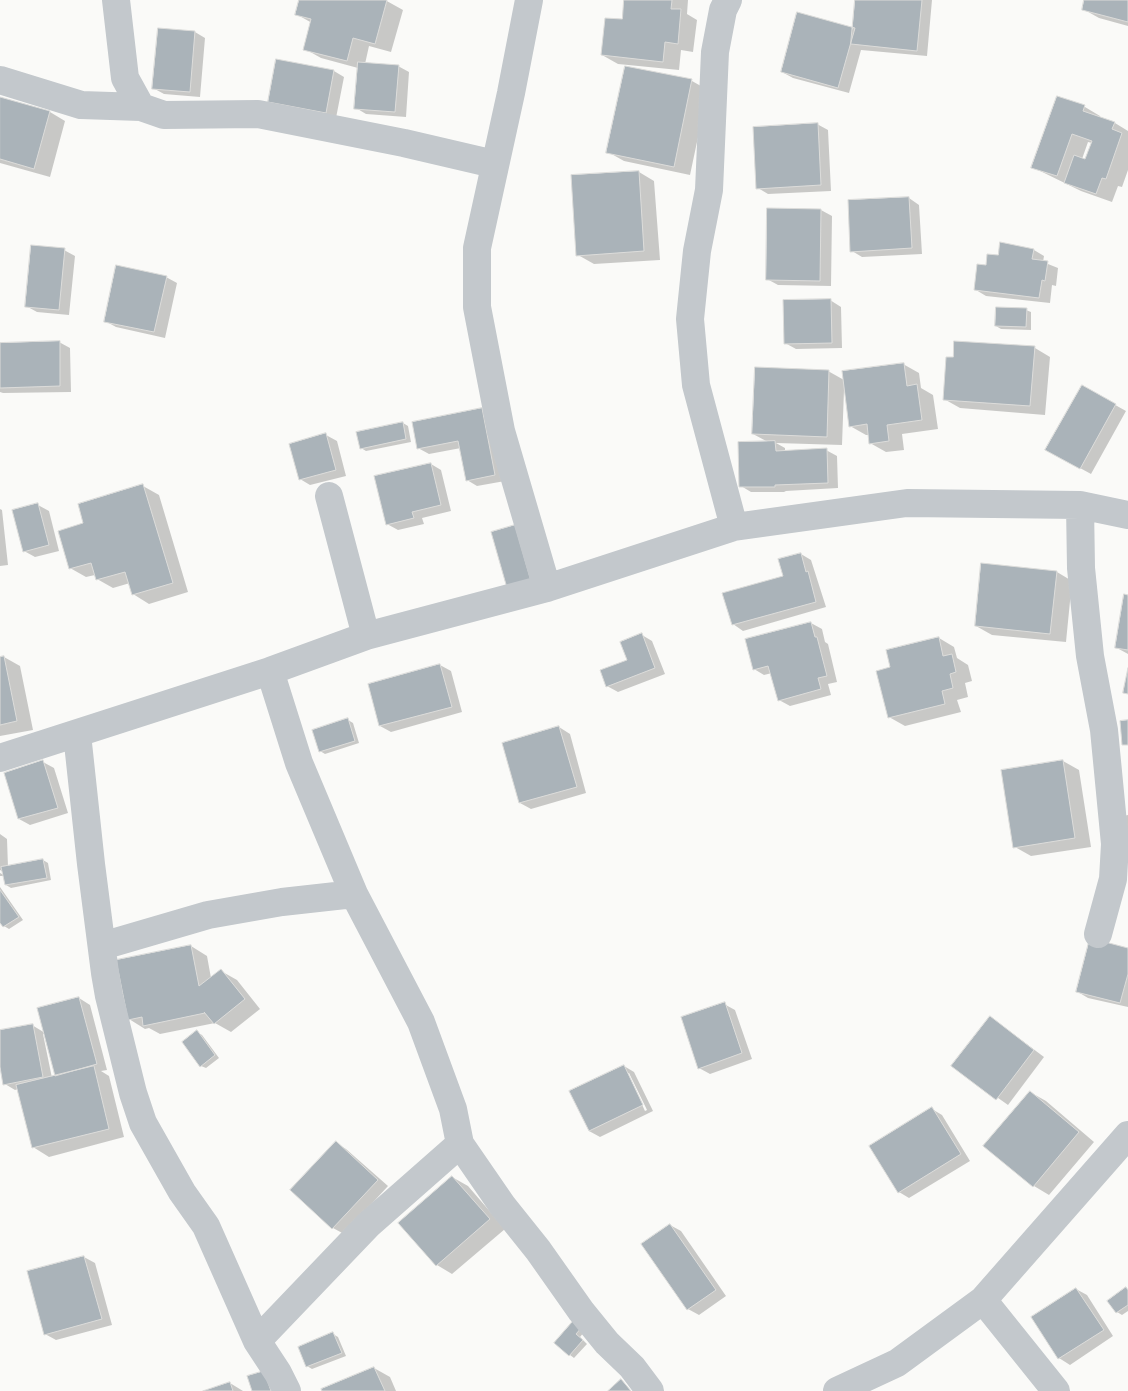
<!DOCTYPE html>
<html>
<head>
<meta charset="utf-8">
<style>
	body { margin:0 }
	canvas { display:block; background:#fafaf8 }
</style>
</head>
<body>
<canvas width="1128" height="1391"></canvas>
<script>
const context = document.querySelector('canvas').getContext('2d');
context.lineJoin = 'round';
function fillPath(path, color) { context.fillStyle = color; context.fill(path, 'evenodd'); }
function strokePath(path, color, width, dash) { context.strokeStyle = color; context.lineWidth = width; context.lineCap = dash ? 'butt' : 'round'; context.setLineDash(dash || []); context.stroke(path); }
fillPath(new Path2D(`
	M300,0H385L403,10L391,52L369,46L365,64L398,66L409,72L406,117L366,114L356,108L358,68L321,58L305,49L312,23L296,14Z
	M625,0H688L687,14L697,20L693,52L681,50L679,70L618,64L602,55L623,21Z
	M856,0H932L927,56L861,50L849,93L793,78L782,72L853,29Z
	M1086,0H1128V26L1099,18L1083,9Z
	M195,32L205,38L200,97L164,94L153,88Z
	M626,67L692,81L708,90L690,175L624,161L608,152Z
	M334,71L344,77L336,118L280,108L270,101Z
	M1057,97L1085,107L1100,116V118L1115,123L1128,131V170L1122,187L1118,186L1112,202L1081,191L1032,167ZM1088,142L1092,143L1086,161L1082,159Z
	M0,98L50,112L65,121L50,177L0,163Z
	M817,124L828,130L831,191L768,194L758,188Z
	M639,172L654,181L660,260L594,264L578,255Z
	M909,198L919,205L922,254L862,257L852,251Z
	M768,209L821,210L832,216L831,286L778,285L767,279Z
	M64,250L75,256L69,315L37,312L26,306Z
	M1034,250L1044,256L1043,262L1058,268L1056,286L1052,285L1050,303L986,296L976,290L987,266L999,256Z
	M166,277L177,283L165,338L116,327L105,321Z
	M830,300L841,307L842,348L796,349L785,343Z
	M1026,310L1031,312V330L1001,329L996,326Z
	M59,342L70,348L71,392L3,393L0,392V344Z
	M1035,348L1050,357L1045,415L960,408L944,399Z
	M903,364L919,373L921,388L933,395L938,429L902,434L904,450L886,452L870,443L869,435H866L850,426L845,390H844L842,445L776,443L785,448V451L826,450L837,456L838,488L786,491L784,492H751L741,486L768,442L753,434L828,371L844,380Z
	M1083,387L1126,411L1091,474L1047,450Z
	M481,410L492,416L505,481L477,486L467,480L461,448L429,454L418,448Z
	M403,423L408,426L411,442L366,451L361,448Z
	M326,435L337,441L346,476L310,485L300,479Z
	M431,464L441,470L451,511L422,518L424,524L398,530L387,524Z
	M143,486L159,495L188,592L149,604L133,594L130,583L113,588L97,579L95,575L86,577L70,568L85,524Z
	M38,505L49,511L59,551L35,557L24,551Z
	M0,509L2,510L8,565L0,566Z
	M801,554L811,560L826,607L743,631L733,624L785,577Z
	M1057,572L1072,581L1066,642L992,635L976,626Z
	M1128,596V654L1117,648Z
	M811,623L822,629L825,642L828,644L837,682L828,684L831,695L790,706L779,700L772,673L764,675L754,669Z
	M642,635L652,641L665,674L618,692L607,686L629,661Z
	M939,638L954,647L957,658L968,665L972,681L965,683L968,697L957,700L961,712L905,726L889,717L892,668Z
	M4,657L20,666L33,730L0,736V658Z
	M440,665L451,671L462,712L391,732L380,726Z
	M348,720L353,723L359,743L325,754L320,751Z
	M559,727L570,734L586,793L531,809L520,803Z
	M1063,761L1079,770L1091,847L1031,856L1015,847Z
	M43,762L54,768L68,813L30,825L19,819Z
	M1128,815V839L1119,817Z
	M0,834L7,839L8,867L43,860L48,863L51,880L11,888L6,885L4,876H0V873L4,875V872L0,870Z
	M0,887L23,920L9,929L4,926L0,920Z
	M191,946L207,956L211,978L221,971L237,980L260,1009L231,1032L215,1023L160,1034L149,1028L145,1029L129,1019Z
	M1128,949V1007L1088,998L1078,992Z
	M79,998L90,1005L107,1070L101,1071L109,1076L124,1137L49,1157L33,1147L18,1089L15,1090L5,1084L0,1061V1032L32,1025L45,1033ZM43,1034H45L57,1076L52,1078Z
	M724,1004L735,1010L752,1059L710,1074L699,1068Z
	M1000,1024L1044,1057L1008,1105L953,1066Z
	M197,1032L202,1035L219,1058L206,1068L201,1066Z
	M624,1066L634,1072L653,1111L600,1137L589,1131ZM627,1073H629L647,1110L645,1111Z
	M1030,1092L1046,1101L1094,1142L1049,1195L1034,1186Z
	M932,1109L942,1115L970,1161L909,1198L899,1192Z
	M336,1143L346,1149L388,1186L344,1234L333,1228L292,1190Z
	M452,1177L468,1186L505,1229L452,1274L437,1265Z
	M670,1225L681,1231L726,1296L699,1315L688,1309Z
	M84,1257L95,1263L112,1325L56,1340L45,1334Z
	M1076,1289L1087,1295L1113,1336L1070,1365L1059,1358L1033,1317Z
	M1127,1289L1128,1290V1311L1122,1315L1117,1312L1109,1301Z
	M574,1322L586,1330L580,1337L587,1344L574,1358L570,1355Z
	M333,1334L338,1337L346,1356L312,1369L307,1366Z
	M374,1368L390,1377L396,1391H324Z
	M230,1383L243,1391H207Z`), '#0003');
const building = new Path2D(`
	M299,0H387L375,44L353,38L347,61L303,50L311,19L295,15Z
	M624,0H672L671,9H681L678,44L665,42L663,62L601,55L605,18L622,19Z
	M855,0H922L917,51L851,44Z
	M1084,0H1128V22L1082,10Z
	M797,12L855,28L838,88L781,72Z
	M158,28L195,31L190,92L152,89Z
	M276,59L334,70L326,113L268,102Z
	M358,62L399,65L395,112L354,109Z
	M625,66L692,79L674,167L606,153Z
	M1057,96L1085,105L1083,111L1115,122L1112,129L1122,133L1106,179L1102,178L1096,194L1064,183L1074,155L1085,159L1092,141L1072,134L1057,176L1031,168Z
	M0,97L50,111L34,169L0,159Z
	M818,123L821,185L756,189L753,127Z
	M639,171L644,251L576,256L571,175Z
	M909,197L912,248L850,252L848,200Z
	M767,208L821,209L820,281L766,280Z
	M1000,242L1034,249L1032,259L1048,261L1045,281L1042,280L1039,298L974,290L977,264L986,265L987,254L998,255Z
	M31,245L65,248L59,310L25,307Z
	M116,265L167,276L154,332L104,322Z
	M831,299L832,343L784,344L783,300Z
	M996,307L1027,308L1026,327L995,326Z
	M60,341V386L0,388V343Z
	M954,341L1035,346L1030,406L943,400L946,357H953Z
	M904,363L907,386L917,384L922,420L887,425L889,441L869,444L867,424L849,427L842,371Z
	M755,367L829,370L827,437L752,434Z
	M1082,385L1116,404L1080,469L1045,450Z
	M482,408L495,475L466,481L458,441L417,449L412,422Z
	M403,422L406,439L360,449L356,432Z
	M326,433L336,470L299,480L289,444Z
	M775,441L776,451L827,448L828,483L775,485V487H739L738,442Z
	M431,463L441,505L412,512L414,518L386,525L374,476Z
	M143,484L173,583L132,595L125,572L96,580L91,563L69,569L58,531L83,523L78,504Z
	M38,503L49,545L23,552L12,510Z
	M515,525L531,581L507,588L491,532Z
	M801,553L806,572L808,571L816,602L732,625L722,593L783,576L778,559Z
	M981,563L1057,571L1050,634L975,626Z
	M1124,594L1128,595V650L1115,648Z
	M811,622L815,637H817L827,676L818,678L821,689L778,701L768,666L753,670L745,639Z
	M642,633L655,668L606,687L600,670L627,660L620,642Z
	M939,637L943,656L952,654L956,672L950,674L953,688L942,691L945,704L888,718L876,671L890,667L886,650Z
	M4,656L17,721L0,725V657Z
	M440,664L452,707L379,726L368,684Z
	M1128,668V694L1123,693Z
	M348,718L355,741L319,752L312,730Z
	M1128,720V745H1122L1120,721Z
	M559,726L577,787L519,803L502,743Z
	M43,760L58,808L18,819L4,773Z
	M1063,760L1075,838L1013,848L1001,770Z
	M43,859L47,878L5,885L1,867Z
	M0,890L19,917L3,927L0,923Z
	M1090,938L1128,948V974L1120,1003L1076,992Z
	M191,945L199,986L221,969L245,999L214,1024L204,1012L205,1013L143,1026L142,1017L128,1020L116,960Z
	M79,997L97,1064L55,1076L37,1008Z
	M725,1002L742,1053L698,1069L681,1017Z
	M990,1016L1034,1050L996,1100L951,1066Z
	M33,1024L43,1077L3,1085L0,1067V1030Z
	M197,1030L215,1055L200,1067L182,1042Z
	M624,1065L643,1105L589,1131L569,1091Z
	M94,1066L109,1129L32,1148L16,1085Z
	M1030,1091L1079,1132L1033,1187L983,1146Z
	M932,1107L961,1154L898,1193L869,1146Z
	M336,1141L378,1180L332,1229L290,1190Z
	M452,1176L490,1219L436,1266L398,1223Z
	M670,1224L716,1290L687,1310L641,1244Z
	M84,1256L102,1319L44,1335L27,1271Z
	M1126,1287L1128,1290V1305L1116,1313L1107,1301Z
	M1076,1288L1104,1330L1058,1359L1031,1317Z
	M574,1320L582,1327L576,1334L583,1340L569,1356L554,1343Z
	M333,1332L342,1353L306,1367L298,1347Z
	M374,1367L385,1391H322L321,1389Z
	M264,1371L271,1391H252L247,1376Z
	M621,1379L631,1391H608Z
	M230,1382L233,1391H203Z`);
fillPath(building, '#aab3b9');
strokePath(building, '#dcdcda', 1);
strokePath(new Path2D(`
	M116,0L125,78L141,107
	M529,0L511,93L477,248V307L501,431L547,588
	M728,0L723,10L715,52L709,190L697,251L690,319L696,385L734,527
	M0,80L81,105L141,107L164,115L258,114L404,143L494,164
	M329,496L366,636
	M1080,505L1081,568L1090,656L1104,730L1115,844L1113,879L1098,934
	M270,671L299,763L354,894L421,1022L453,1109L460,1144L502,1205L538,1250L581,1311L607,1343L632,1367L650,1391
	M77,734L91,864L105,973L109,996L133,1093L143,1123L182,1192L206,1226L257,1341L278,1373L287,1391
	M0,758L270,671L366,636L547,588L734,527L907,503L1080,505L1128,515
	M102,946L208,915L282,902L354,894
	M983,1300L1056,1391
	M257,1341L368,1225L460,1144
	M837,1391L897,1363L983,1300L1128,1135`), '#c3c8cc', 28);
</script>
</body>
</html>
